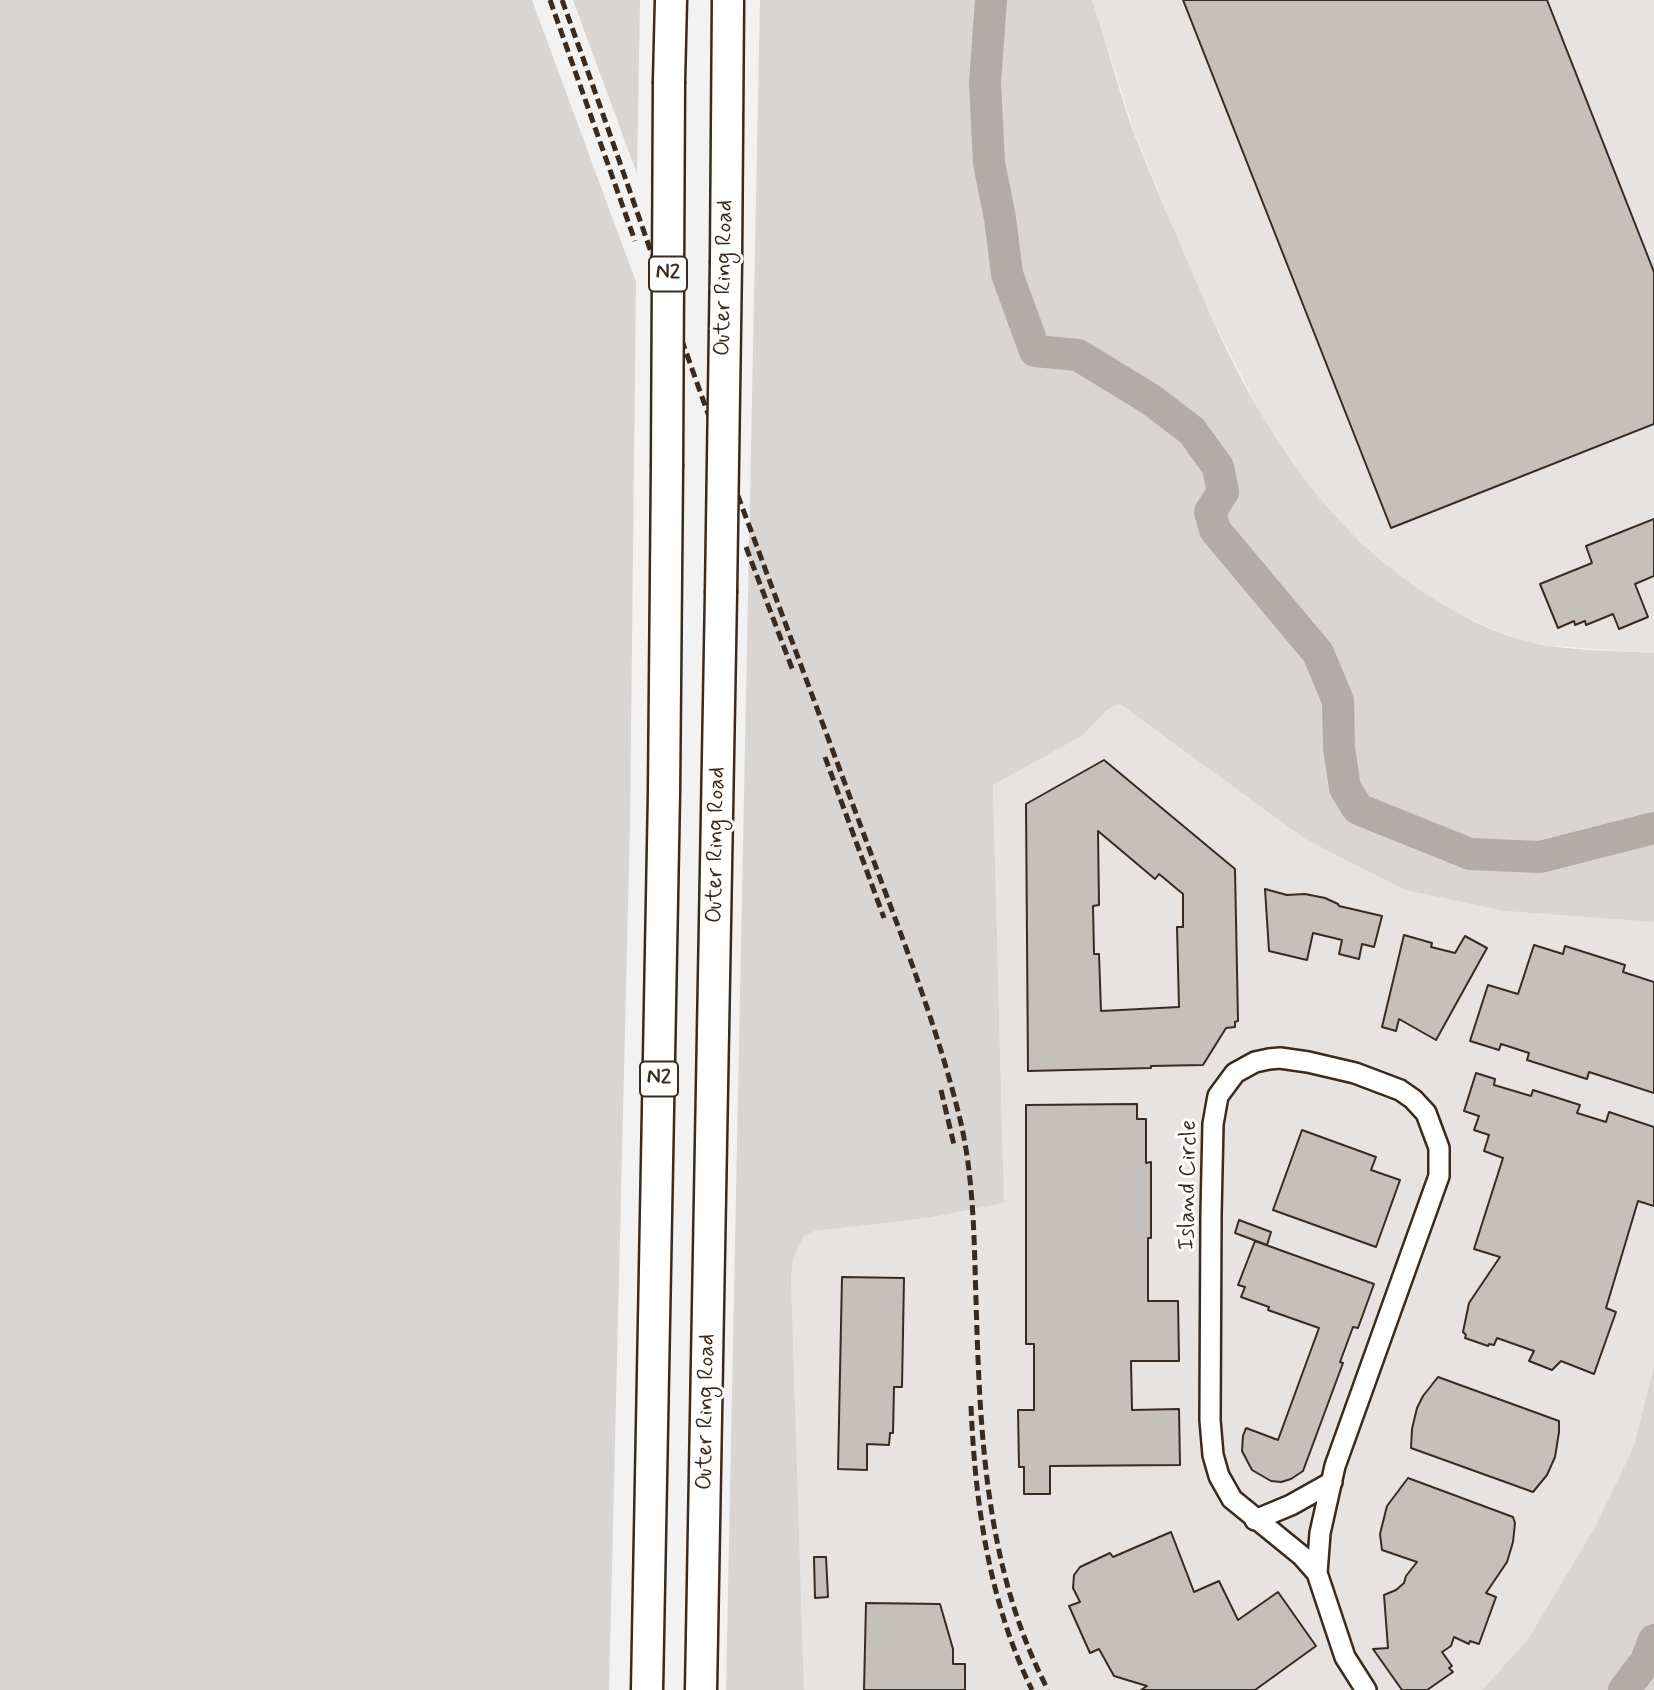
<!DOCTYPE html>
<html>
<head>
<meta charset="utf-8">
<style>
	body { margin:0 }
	canvas { display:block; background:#f3f2f2 }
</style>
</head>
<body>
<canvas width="1654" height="1690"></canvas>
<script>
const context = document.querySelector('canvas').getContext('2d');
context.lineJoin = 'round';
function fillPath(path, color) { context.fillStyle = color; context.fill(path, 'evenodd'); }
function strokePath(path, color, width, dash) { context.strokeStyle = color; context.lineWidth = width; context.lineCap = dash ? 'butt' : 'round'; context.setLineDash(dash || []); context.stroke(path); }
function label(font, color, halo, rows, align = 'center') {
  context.font = font + ' Mynerve,sans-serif'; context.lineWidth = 6; context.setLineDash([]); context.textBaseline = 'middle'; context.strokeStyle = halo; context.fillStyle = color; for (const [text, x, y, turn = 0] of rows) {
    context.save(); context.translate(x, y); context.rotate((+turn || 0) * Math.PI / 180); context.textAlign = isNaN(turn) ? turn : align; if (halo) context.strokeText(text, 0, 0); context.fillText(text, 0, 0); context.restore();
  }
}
fillPath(new Path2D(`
	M1092,0H1654V653L1552,646L1522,640L1490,628L1447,608L1394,572L1330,513L1288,460L1268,428L1204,302L1135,134Z
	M1120,704L1305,839L1405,890L1505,911L1654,922V1366L1634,1446L1595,1527L1528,1639L1482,1690H804L791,1277L793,1259L804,1236L815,1231L927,1218L1004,1203L993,785L1082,735L1108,709Z`), '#e6e3e2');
fillPath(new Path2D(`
	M0,0H532L636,282L630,824L609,1690H0Z
	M573,0H640L637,174Z
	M760,0H1092C1107,45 1119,92 1135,136C1150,174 1166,211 1182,248C1237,383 1299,508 1423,592C1454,612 1488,631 1523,640C1565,652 1611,650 1654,653V922L1505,911L1405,890L1305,839L1120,704L1108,709L1083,735L993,785L1004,1203L927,1218L815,1231L804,1236L793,1259L791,1277L804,1690H726Z
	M1654,1366V1690H1482L1528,1639L1595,1527L1634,1446Z`), '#d8d5d2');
strokePath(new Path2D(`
	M991,0L985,83L989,163L1000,218L1007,274L1035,351L1078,355L1150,399L1192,431L1218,467L1223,492L1210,512L1215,530L1318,653L1338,701L1339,748L1345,788L1358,809L1470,854L1540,857L1654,828
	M1624,1690L1646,1661L1654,1640`), '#b2aba7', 32);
const building = new Path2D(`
	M1183,0H1547L1654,272V424L1391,528Z
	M1654,519V576L1635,584L1648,617L1619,629L1613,614L1586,625L1585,621L1575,625L1574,621L1558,628L1540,584L1592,563L1586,546Z
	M1104,760L1235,869L1238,1021L1235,1022V1027L1226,1028L1203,1065L1151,1066V1068L1028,1071L1026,804ZM1098,831L1155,879L1159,874L1183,894V927H1177L1179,1007L1101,1011L1099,954H1094L1093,906L1099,905Z
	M1265,889L1287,895L1305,894L1325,898L1338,904L1339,906L1382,916L1374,947L1362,944L1359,959L1339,954L1342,940L1313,933L1307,960L1269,951Z
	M1404,935L1432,943L1431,947L1455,953L1465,936L1487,948L1436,1040L1399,1019L1396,1031L1382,1027Z
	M1534,945L1563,954L1565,946L1625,965L1623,972L1654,982V1093L1589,1072L1587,1079L1527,1060L1529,1053L1501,1044L1499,1050L1470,1041L1488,985L1518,994Z
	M1476,1073L1495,1079L1494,1085L1531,1096L1533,1090L1580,1105L1577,1113L1606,1122L1609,1112L1654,1127V1206L1638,1201L1606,1308L1616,1312L1594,1374L1561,1361L1552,1370L1529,1361L1534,1351L1497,1338L1494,1345L1489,1344L1488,1346L1465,1338L1466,1335L1463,1332L1469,1303L1500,1257L1474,1249L1503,1158L1484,1151L1489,1135L1474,1130L1479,1116L1464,1111Z
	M1137,1104V1119H1146V1163L1151,1162V1238H1148V1301H1178L1179,1361H1131L1132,1410L1179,1409L1180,1465L1050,1466V1494H1024V1467H1019L1018,1410H1034V1344H1026V1105Z
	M1302,1130L1376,1157L1371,1170L1400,1180L1376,1247L1273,1210Z
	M1239,1220L1271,1232L1267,1245L1235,1233Z
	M1255,1241L1374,1284L1358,1328L1353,1327L1340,1362L1343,1363L1303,1471L1291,1479L1281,1482L1271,1481L1252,1470L1242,1451L1243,1436L1246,1428L1278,1440L1319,1328L1268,1310L1269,1307L1241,1297L1245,1287L1238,1285Z
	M842,1277L904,1278L902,1387H894L893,1433H890L889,1445L867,1444V1470L838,1469Z
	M1438,1377L1559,1421V1432L1555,1457L1547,1475L1533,1492L1411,1448L1412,1429L1417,1408L1423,1396Z
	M1408,1478L1513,1517L1515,1523L1513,1542L1507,1562L1486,1593L1496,1597L1479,1644L1470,1641L1469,1644L1454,1637L1451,1646L1442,1652L1452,1666L1449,1668L1453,1672L1427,1690H1402L1373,1649L1388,1648L1384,1595L1396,1590L1404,1583L1406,1576L1417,1562L1382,1550L1380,1534L1387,1506Z
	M1171,1532L1194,1592L1219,1581L1238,1620L1278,1592L1316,1646L1255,1690H1141L1147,1686L1114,1676L1099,1649L1090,1653L1069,1606L1080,1602L1073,1588L1074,1575L1080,1567L1110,1553L1113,1557Z
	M814,1557H826L828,1597L815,1598Z
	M866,1603L940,1604L953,1649V1664H965V1690H864Z`);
fillPath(building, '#c6c0bd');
strokePath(building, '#3b2a1e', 2);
const minor = new Path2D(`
	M1255,1520L1291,1505L1332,1482
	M1317,1573L1302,1556L1232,1499L1219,1476L1213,1455L1210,1420L1211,1214L1213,1124L1218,1096L1235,1073L1255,1062L1269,1059L1280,1058L1308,1062L1355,1073L1400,1090L1413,1099L1426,1113L1439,1148V1176L1335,1466L1320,1533L1317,1573L1345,1657L1366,1690`);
const highway = new Path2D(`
	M669,81L671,0
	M726,261L728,0
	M647,1690L664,793L667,467
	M701,1690L721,593`);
strokePath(minor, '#3b2a1e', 24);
strokePath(highway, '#3b2a1e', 35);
strokePath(minor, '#fff', 19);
strokePath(highway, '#fff', 30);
strokePath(new Path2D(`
	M550,0L635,241
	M562,0C627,178 686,359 753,536C794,647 836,759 877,870C907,950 938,1031 959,1115C974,1175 974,1239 976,1300C980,1434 985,1569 1048,1690
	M746,547L793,671
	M825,757L884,918
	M941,1090L954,1145
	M971,1406C975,1503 989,1602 1032,1690`), '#3b2a1e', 5, [10, 5]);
const highwayBridge = new Path2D(`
	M667,467L669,81
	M721,593L726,261`);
strokePath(highwayBridge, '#3b2a1e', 35, []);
strokePath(highwayBridge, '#fff', 30);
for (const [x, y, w] of [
	[668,274,38],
	[659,1079,38]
]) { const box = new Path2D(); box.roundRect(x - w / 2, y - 17.5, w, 35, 5); context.fillStyle = '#fff'; context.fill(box); strokePath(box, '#3b2a1e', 2); }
label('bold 21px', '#3b2a1e', null, [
	["N2",668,274],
	["N2",659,1079]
]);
label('23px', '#3b2a1e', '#fff', [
	["Outer Ring Road",725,278,-89],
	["Outer Ring Road",717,845,-89],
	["Island Circle",1189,1185,-89],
	["Outer Ring Road",707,1412,-89]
]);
</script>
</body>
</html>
